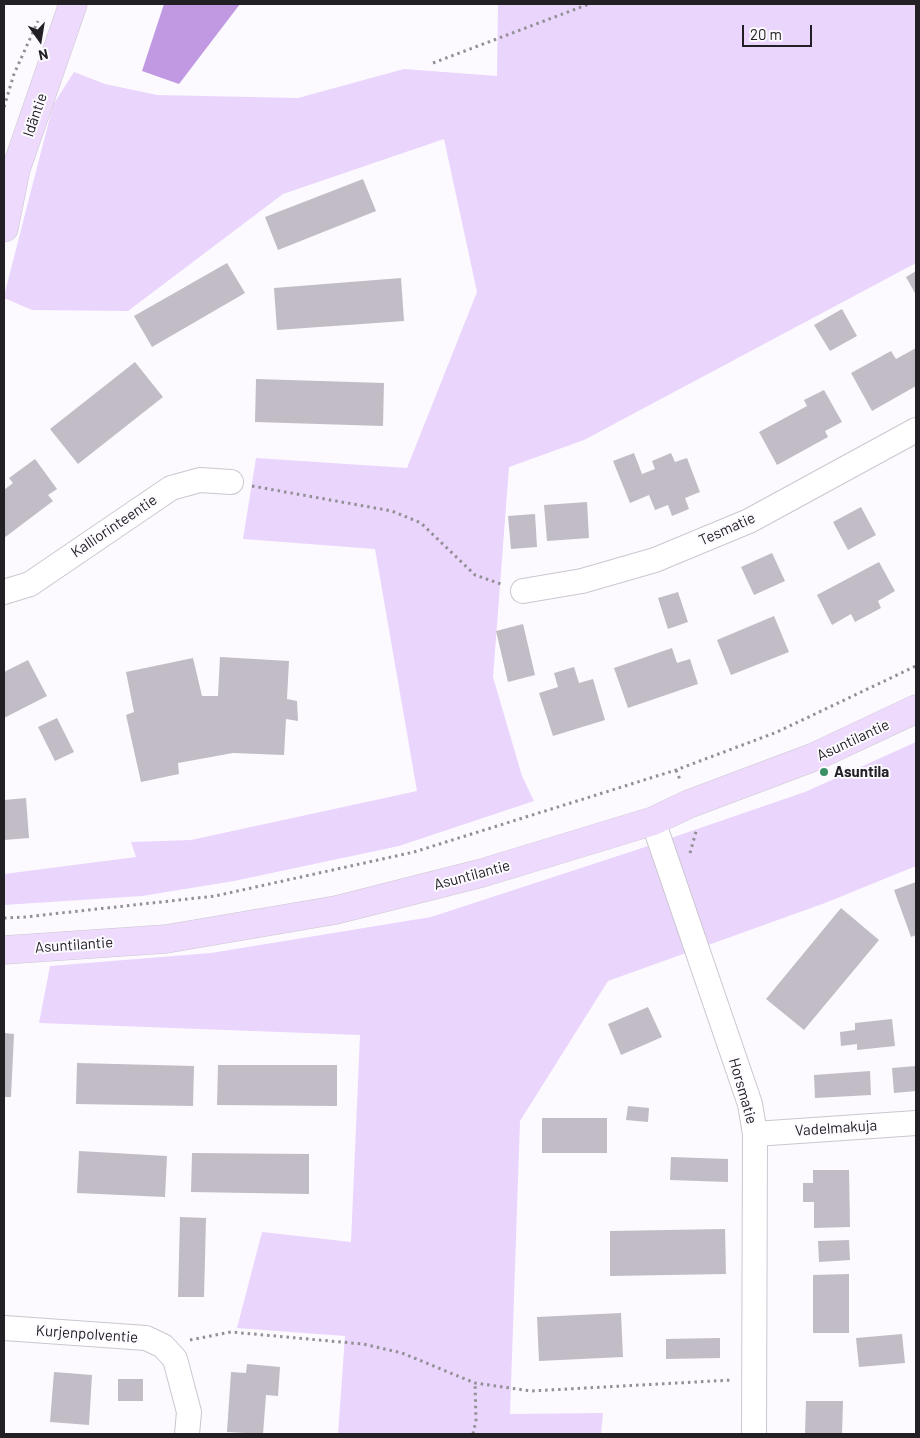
<!DOCTYPE html>
<html>
<head>
<meta charset="utf-8">
<style>
	body { margin:0 }
	#map { position:relative; width:920px; height:1438px; overflow:hidden; background:#fcfafe; font-family:Barlow,sans-serif }
	canvas { display:block }
	.frame { position:absolute; inset:0; border:5px solid #222024; pointer-events:none }
	.north { position:absolute; left:15px; top:15px; width:50px; height:50px; -webkit-text-stroke:4px #fcfafe; paint-order:stroke; rotate:167deg; font-size:14px; font-weight:700; line-height:20px; text-align:center; color:#222024 }
	.north::after { content:''; display:block; margin:auto; width:18px; height:22px; background:#222024; clip-path:polygon(50% 0,100% 100%,50% 72%,0 100%) }
	.scale { position:absolute; left:742px; top:25px; width:70px; height:22px; box-sizing:border-box; border:2px solid #222024; border-top:0; padding-left:6px; font-size:15px; line-height:18px; white-space:nowrap; color:#222024; -webkit-text-stroke:4px #fcfafe; paint-order:stroke }
</style>
</head>
<body>
<div id="map">
<canvas width="920" height="1438"></canvas>
<div class="frame"></div>
<div class="north">N</div>
<div class="scale">20 m</div>
</div>
<script>
const context = document.querySelector('canvas').getContext('2d');
context.lineJoin = 'round';
function fillPath(path, color) { context.fillStyle = color; context.fill(path, 'evenodd'); }
function strokePath(path, color, width, dash) { context.strokeStyle = color; context.lineWidth = width; context.lineCap = dash ? 'butt' : 'round'; context.setLineDash(dash || []); context.stroke(path); }
function label(font, color, halo, rows, align = 'center') {
  context.font = font + ' Barlow,sans-serif'; context.lineWidth = 4; context.setLineDash([]); context.textBaseline = 'middle'; context.strokeStyle = halo; context.fillStyle = color; for (const [text, x, y, turn = 0] of rows) {
    context.save(); context.translate(x, y); context.rotate((+turn || 0) * Math.PI / 180); context.textAlign = isNaN(turn) ? turn : align; if (halo) context.strokeText(text, 0, 0); context.fillText(text, 0, 0); context.restore();
  }
}
fillPath(new Path2D(`
	M498,4H916V263L584,440L509,467L493,677L522,776L534,801L399,846L234,881L142,896L4,905V874L136,857L131,842L191,840L417,791L375,549L243,539L256,458L407,468L477,292L444,139L283,194L128,311L32,310L4,298V296L53,105L74,72L105,84L157,95L298,98L404,69L497,76Z
	M916,742V866L825,903L608,981L520,1121L510,1414L603,1413L601,1434H338L345,1336L237,1328L262,1232L351,1242L360,1035L39,1023L50,966L211,953L431,917L633,851L805,792Z`), '#ead5fd');
fillPath(new Path2D(`
	M164,4H240L179,84L142,71Z`), '#c099e2');
fillPath(new Path2D(`
	M363,179L376,211L278,250L265,217Z
	M227,263L245,293L152,347L134,316Z
	M916,271V295L906,277Z
	M401,278L404,321L277,330L274,288Z
	M842,309L857,336L830,351L814,325Z
	M916,348V386L872,411L851,373L891,351L896,359Z
	M135,362L163,397L78,464L50,429Z
	M256,379L384,383L383,426L255,422Z
	M824,390L842,422L825,431L828,437L777,465L759,432L807,406L804,400Z
	M634,453L642,474L655,469L652,461L671,453L675,462L687,458L700,492L685,498L689,509L672,516L668,505L655,510L649,495L630,503L613,461Z
	M35,459L57,489L48,495L53,501L4,538V490L13,483L9,478Z
	M587,502L589,538L547,541L544,505Z
	M861,507L876,535L848,550L833,522Z
	M535,514L537,547L511,549L508,516Z
	M772,553L785,581L754,595L741,567Z
	M879,562L895,591L878,601L881,608L855,622L851,614L832,625L817,595Z
	M678,592L688,622L668,629L658,598Z
	M774,616L789,652L731,675L717,640Z
	M523,624L535,675L508,682L496,631Z
	M672,648L677,663L690,659L698,684L628,708L614,668Z
	M220,657L289,661L287,699L297,701L298,721L286,719L284,755L233,753L178,763L179,774L141,782L126,715L134,712L126,672L193,658L202,696H218Z
	M28,660L47,696L4,718V672Z
	M574,667L579,683L593,679L605,720L553,736L539,693L558,687L554,673Z
	M57,718L74,752L55,761L38,727Z
	M26,798L29,838L4,840V800Z
	M916,882V935L911,937L894,890Z
	M841,908L879,940L804,1030L766,999Z
	M648,1007L662,1037L621,1055L608,1024Z
	M892,1019L895,1046L857,1050V1044L841,1046L840,1032L855,1030V1023Z
	M4,1033L14,1034L11,1097H4Z
	M77,1063L194,1066L193,1106L76,1104Z
	M218,1065H337V1106L217,1105Z
	M916,1066V1091L894,1093L892,1068Z
	M870,1071L871,1095L815,1098L814,1075Z
	M628,1106L649,1108L648,1122L626,1120Z
	M542,1118H607V1153H542Z
	M79,1151L167,1156L165,1197L77,1193Z
	M192,1153L309,1154V1194L191,1192Z
	M671,1157L728,1159V1182L670,1180Z
	M813,1170H849L850,1227L814,1228V1202H803V1183H813Z
	M180,1217L206,1218L204,1297H178Z
	M725,1229L726,1274L610,1276V1231Z
	M849,1240L850,1260L819,1262L818,1241Z
	M849,1274V1333H813V1275Z
	M621,1313L623,1357L539,1361L537,1317Z
	M902,1334L905,1363L859,1367L856,1338Z
	M720,1338V1358L666,1359V1339Z
	M247,1364L280,1367L278,1396L266,1395L263,1434L227,1432L231,1372L246,1373Z
	M54,1372L92,1375L89,1425L50,1422Z
	M118,1379H143V1401H118Z
	M806,1401H843L842,1434H805Z`), '#c1bcc6');
const street = new Path2D(`
	M523,591L582,581L655,560L749,521L916,430
	M4,592L30,584L171,488L200,480L231,482
	M653,821L750,1104L755,1134L754,1434
	M755,1134L916,1123
	M4,1328L146,1338L163,1346L175,1359L189,1412L187,1434`);
const secondary = new Path2D(`
	M4,228L16,169L73,4
	M4,950L166,939L336,910L482,873L653,821L689,804L814,757L916,709`);
strokePath(street, '#cbc6d0', 26);
strokePath(secondary, '#cbc6d0', 29);
strokePath(new Path2D(`
	M433,63L589,4
	M4,107L14,74L38,21
	M252,486L392,511L421,523L475,575L501,584
	M676,770L681,782
	M690,853L697,828
	M4,918L25,917L215,896L414,852L676,770L777,732L916,666
	M190,1340L231,1332L363,1344L402,1353L475,1383L531,1391L732,1380
	M473,1434L476,1420L475,1383`), '#929094', 3, [2.5, 4]);
strokePath(street, '#fff', 24);
strokePath(secondary, '#eddafc', 28);
for (const [x, y, r, color] of [
	[824,772,5,"#3a9165"]
]) { const dot = new Path2D(); dot.arc(x, y, r, 0, 2 * Math.PI); context.fillStyle = color; context.fill(dot); strokePath(dot, '#fcfafe', 2); }
label('15px', '#222024', '#fcfafe', [
	["Idäntie",35,115,-71],
	["Kalliorinteentie",114,526,-34],
	["Tesmatie",727,529,-24],
	["Asuntilantie",853,740,-25],
	["Asuntilantie",472,875,-15],
	["Asuntilantie",74,945,-4],
	["Horsmatie",743,1091,74],
	["Vadelmakuja",836,1128,-4],
	["Kurjenpolventie",87,1334,4]
]);
label('bold 15px', '#222024', '#fcfafe', [
	["Asuntila",834,772]
], 'left');
</script>
</body>
</html>
